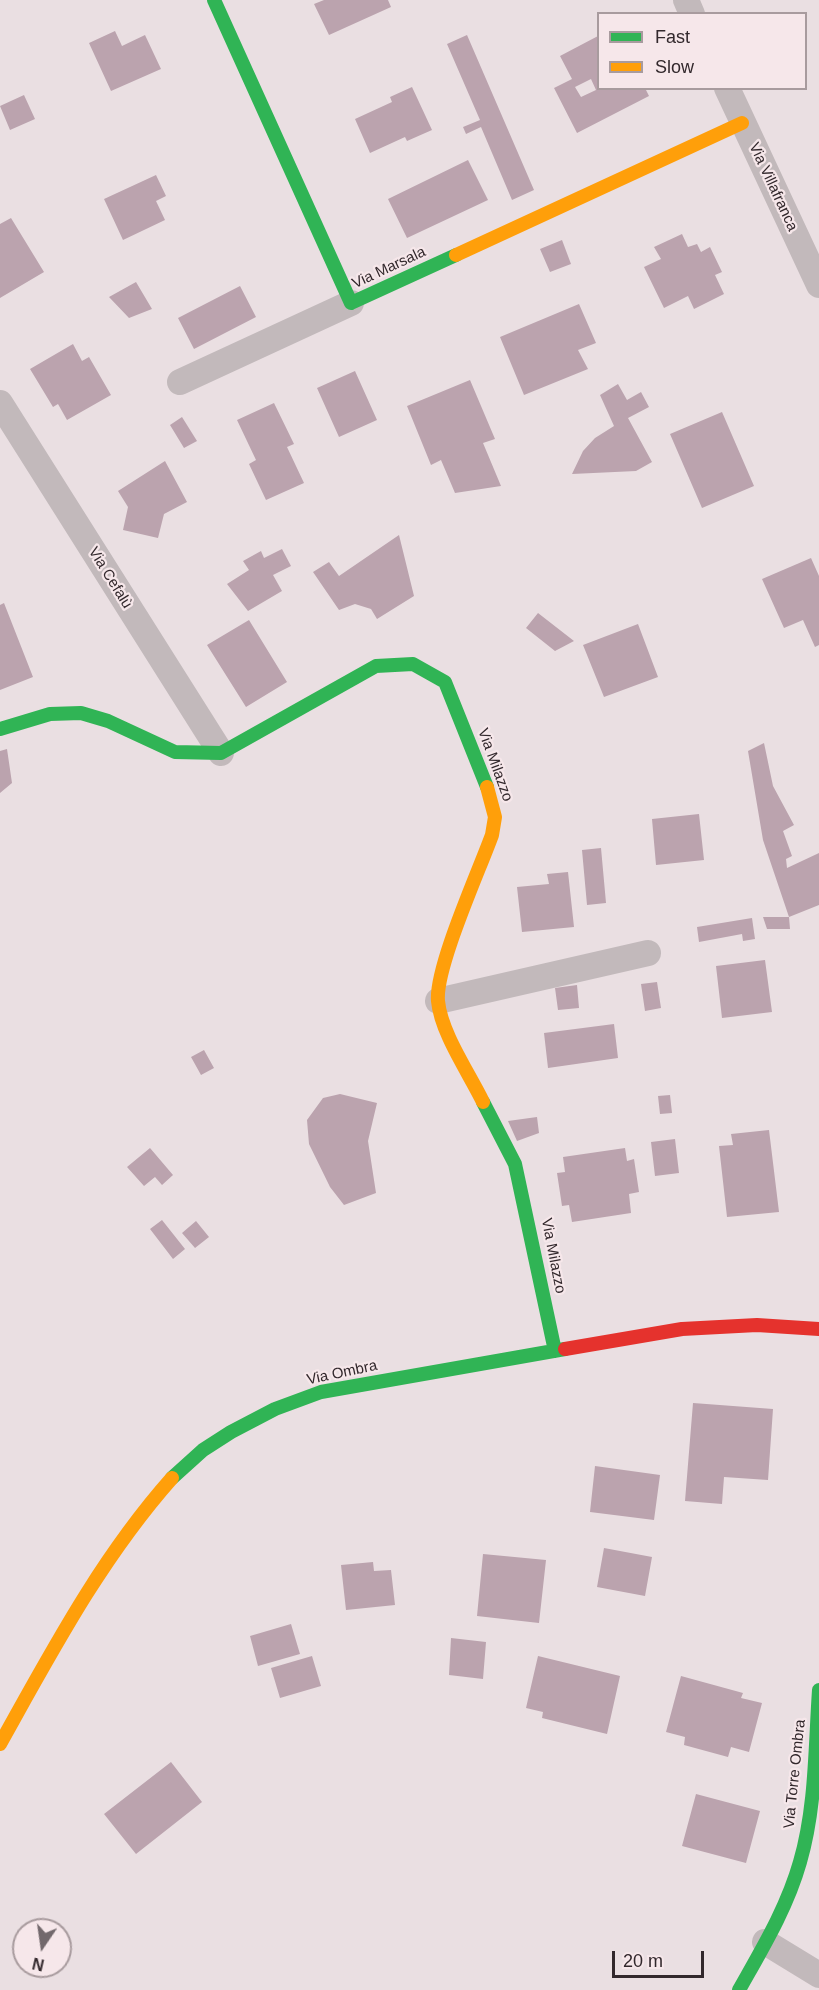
<!DOCTYPE html>
<html>
<head>
<meta charset="utf-8">
<style>
	body { margin:0 }
	#map { position:relative; width:819px; height:1990px; overflow:hidden; background:#eadfe2; font-family:Arial,sans-serif }
	canvas { display:block }
	.legend { position:absolute; left:597px; top:12px; width:210px; height:78px; box-sizing:border-box; background:#f6e7ea; border:2px solid #a89b9e; margin:0; padding:8px 10px; list-style:none; font-size:18px; color:#32282c }
	.legend li { display:flex; align-items:center; gap:12px; height:30px }
	.legend b { width:30px; border:2px solid #a89b9e }
	.north { position:absolute; left:12px; top:1918px; width:60px; height:60px; box-sizing:border-box; background:#f6e7ea; border:2px solid #a89b9e; border-radius:50%; rotate:193deg; font-size:16px; font-weight:700; line-height:24px; text-align:center; color:#32282c }
	.north::after { content:''; display:block; margin:auto; width:21px; height:27px; background:#72686c; clip-path:polygon(50% 0,100% 100%,50% 72%,0 100%) }
	.scale { position:absolute; left:612px; top:1951px; width:92px; height:27px; box-sizing:border-box; border:3px solid #32282c; border-top:0; padding-left:8px; font-size:18px; line-height:21px; white-space:nowrap; color:#32282c; -webkit-text-stroke:4px #f6e7ea; paint-order:stroke }
</style>
</head>
<body>
<div id="map">
<canvas width="819" height="1990"></canvas>
<ul class="legend">
<li><b style="height:8px;background:#30b455"></b>Fast</li>
<li><b style="height:8px;background:#ff9f0a"></b>Slow</li>
</ul>
<div class="north">N</div>
<div class="scale">20 m</div>
</div>
<script>
const context = document.querySelector('canvas').getContext('2d');
context.lineJoin = 'round';
function fillPath(path, color) { context.fillStyle = color; context.fill(path, 'evenodd'); }
function strokePath(path, color, width, dash) { context.strokeStyle = color; context.lineWidth = width; context.lineCap = dash ? 'butt' : 'round'; context.setLineDash(dash || []); context.stroke(path); }
function label(font, color, halo, rows, align = 'center') {
  context.font = font + ' Arial,sans-serif'; context.lineWidth = 4.5; context.setLineDash([]); context.textBaseline = 'middle'; context.strokeStyle = halo; context.fillStyle = color; for (const [text, x, y, turn = 0] of rows) {
    context.save(); context.translate(x, y); context.rotate((+turn || 0) * Math.PI / 180); context.textAlign = isNaN(turn) ? turn : align; if (halo) context.strokeText(text, 0, 0); context.fillText(text, 0, 0); context.restore();
  }
}
fillPath(new Path2D(`
	M324,0H388L391,7L329,35L314,4Z
	M115,31L122,46L145,35L161,69L111,91L89,43Z
	M467,35L534,190L512,200L481,127L466,134L463,127L480,120L447,44Z
	M598,36V88H645L649,96L577,133L554,88L572,79L560,56ZM591,79L596,90L581,97L575,87Z
	M412,87L432,130L407,141L405,137L370,153L355,119L392,102L390,97Z
	M24,95L35,119L10,130L0,106Z
	M468,160L488,200L407,238L388,199Z
	M156,175L166,196L156,201L165,220L123,240L104,199Z
	M11,218L44,272L0,298V224Z
	M682,234L688,247L697,244L701,252L710,247L722,272L715,275L724,294L694,309L688,296L664,308L644,267L661,259L654,247Z
	M562,240L571,264L550,272L540,249Z
	M136,282L152,309L129,318L109,297Z
	M240,286L256,317L194,349L178,318Z
	M579,304L596,343L578,350L588,369L524,395L500,337Z
	M73,344L82,361L89,357L111,395L67,420L58,404L53,407L30,369Z
	M355,371L377,420L339,437L317,388Z
	M470,380L495,439L483,443L501,486L455,493L441,460L431,465L407,406Z
	M618,384L627,400L641,392L649,407L628,418L652,462L636,471L572,474L583,451L595,438L614,426L600,395Z
	M274,403L294,444L287,447L304,483L266,500L249,464L256,460L237,420Z
	M722,412L754,486L702,508L670,434Z
	M182,417L197,441L184,448L170,425Z
	M165,461L187,502L164,514L158,538L123,530L128,507L118,491Z
	M399,535L414,596L377,619L371,609L355,604L339,610L313,572L329,562L339,576Z
	M282,549L291,566L273,575L282,591L248,611L227,584L249,570L243,561L261,551L264,558Z
	M811,558L819,576V645L815,647L803,620L784,628L762,579Z
	M4,603L33,677L0,690V605Z
	M538,613L574,641L555,651L526,628Z
	M249,620L287,682L246,707L207,645Z
	M638,624L658,677L604,697L583,645Z
	M764,743L773,786L794,825L783,831L792,856L786,859L787,868L819,853V905L789,917L790,929H767L763,917H789L763,840L748,751Z
	M7,749L12,783L0,793V751Z
	M699,814L704,860L656,865L652,819Z
	M601,848L606,903L587,905L582,850Z
	M568,872L574,927L522,932L517,887L549,884L547,874Z
	M752,918L755,939L743,941L742,934L699,942L697,927Z
	M765,960L772,1012L722,1018L716,966Z
	M657,982L661,1008L645,1011L641,984Z
	M577,985L579,1008L558,1010L555,988Z
	M614,1024L618,1058L548,1068L544,1033Z
	M204,1050L214,1068L201,1075L191,1057Z
	M340,1094L377,1103L368,1141L376,1193L344,1205L330,1187L309,1144L307,1120L323,1098Z
	M670,1095L672,1113L660,1114L658,1096Z
	M537,1117L539,1133L517,1141L508,1121Z
	M769,1130L779,1212L727,1217L719,1146L733,1145L731,1134Z
	M675,1139L679,1173L655,1176L651,1142Z
	M150,1148L173,1175L162,1185L155,1177L144,1186L127,1167Z
	M625,1148L627,1161L634,1159L639,1192L629,1194L631,1213L572,1222L569,1205L562,1206L557,1173L565,1172L563,1157Z
	M162,1220L185,1249L173,1259L150,1229Z
	M196,1221L209,1237L195,1248L182,1233Z
	M693,1403L773,1409L768,1480L724,1477L722,1504L685,1501Z
	M595,1466L660,1475L654,1520L590,1512Z
	M604,1548L652,1557L645,1596L597,1587Z
	M483,1554L546,1560L539,1623L477,1616Z
	M373,1562L374,1571L391,1570L395,1605L346,1610L341,1565Z
	M291,1624L300,1654L258,1666L250,1636Z
	M451,1638L486,1642L483,1679L449,1675Z
	M312,1656L321,1686L280,1698L271,1668Z
	M538,1656L620,1676L607,1734L542,1718L543,1712L526,1708Z
	M681,1676L743,1693L741,1698L762,1703L749,1752L731,1747L728,1757L684,1745L685,1737L666,1732Z
	M171,1762L202,1802L136,1854L104,1814Z
	M696,1794L760,1811L746,1863L682,1846Z`), '#bba3ae');
strokePath(new Path2D(`
	M686,0L692,14
	M727,88L819,285
	M180,382L351,303
	M0,403L221,753
	M438,1001L648,953
	M765,1942L819,1975`), '#c2b9bb', 26);
strokePath(new Path2D(`
	M214,0L351,303L456,255
	M0,729L50,714L81,713L108,721L175,752L221,753L376,666L413,664L445,682L487,787
	M483,1102L515,1164L555,1351
	M172,1478L203,1450L231,1432L275,1409L321,1392L565,1349
	M739,1990C762,1949 787,1908 800,1862C816,1807 815,1748 819,1690`), '#30b455', 14);
strokePath(new Path2D(`
	M456,255L742,123
	M483,1102C469,1073 441,1033 438,1001C435,968 479,871 492,835L495,817L487,787
	M0,1744C52,1651 101,1558 172,1478`), '#ff9f0a', 14);
strokePath(new Path2D(`
	M565,1349L682,1329L757,1325L819,1329`), '#e5322d', 14);
label('15px', '#32282c', '#f6e7ea', [
	["Via Villafranca",773,187,65],
	["Via Marsala",389,268,-25],
	["Via Cefalù",110,578,58],
	["Via Milazzo",495,765,70],
	["Via Milazzo",553,1256,79],
	["Via Ombra",342,1373,-12],
	["Via Torre Ombra",795,1774,-84]
]);
</script>
</body>
</html>
